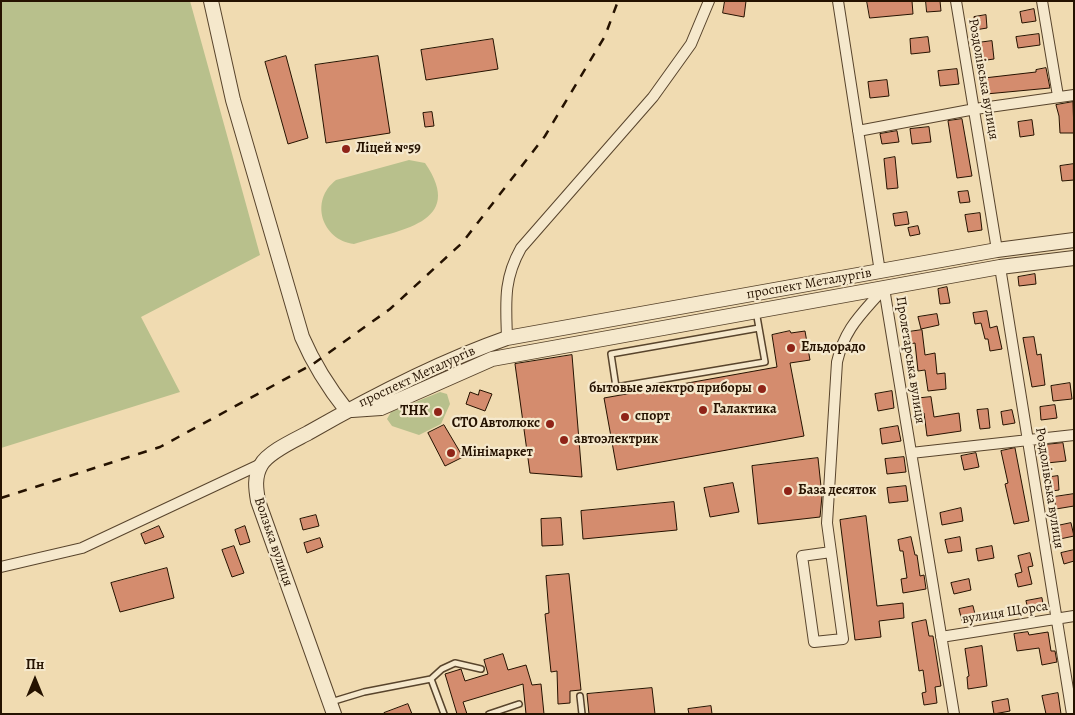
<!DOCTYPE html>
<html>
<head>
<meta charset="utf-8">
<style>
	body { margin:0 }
	#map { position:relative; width:1075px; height:715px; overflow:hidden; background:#f0dbb1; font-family:Alegreya,serif }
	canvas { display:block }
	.frame { position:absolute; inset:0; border:2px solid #251200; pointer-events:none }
	.north { position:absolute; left:10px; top:655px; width:50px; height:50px; -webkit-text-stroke:4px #f5e8cc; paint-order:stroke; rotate:0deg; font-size:14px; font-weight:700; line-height:20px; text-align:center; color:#251200 }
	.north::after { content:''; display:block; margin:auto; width:18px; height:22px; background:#251200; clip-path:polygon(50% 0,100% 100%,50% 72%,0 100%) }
</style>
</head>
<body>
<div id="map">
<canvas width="1075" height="715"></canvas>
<div class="frame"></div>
<div class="north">Пн</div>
</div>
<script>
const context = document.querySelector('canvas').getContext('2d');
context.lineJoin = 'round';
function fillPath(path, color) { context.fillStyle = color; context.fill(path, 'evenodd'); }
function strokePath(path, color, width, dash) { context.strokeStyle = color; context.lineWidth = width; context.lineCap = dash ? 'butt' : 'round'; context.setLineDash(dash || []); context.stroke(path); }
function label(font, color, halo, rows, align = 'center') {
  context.font = font + ' Alegreya,serif'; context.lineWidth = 4.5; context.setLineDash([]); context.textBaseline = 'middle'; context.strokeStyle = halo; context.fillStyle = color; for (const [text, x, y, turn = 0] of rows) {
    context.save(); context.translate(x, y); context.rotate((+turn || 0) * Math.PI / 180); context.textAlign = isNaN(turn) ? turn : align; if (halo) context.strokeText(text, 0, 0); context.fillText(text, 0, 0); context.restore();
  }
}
fillPath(new Path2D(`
	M1,1H190L260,255L141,317L180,392L1,448Z
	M409,160L425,163C467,224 398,230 354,244C322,240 309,201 336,180Z
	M440,392L447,394L450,404L441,424L419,435L392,426L387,419L391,412Z`), '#b8c08c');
const building = new Path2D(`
	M725,1H746L744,17L723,13Z
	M867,1H912L913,14L870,18Z
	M926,1H940L941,11L927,12Z
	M1034,9L1036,21L1022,23L1020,12Z
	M986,15L987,28L975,30L974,17Z
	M1039,34L1040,45L1018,48L1016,37Z
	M928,37L930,52L911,54L910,39Z
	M493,39L498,69L426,80L421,50Z
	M992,41L994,59L980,61L977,43Z
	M286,56L308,138L288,144L265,62Z
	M378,56L390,133L326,143L315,65Z
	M1046,68L1050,88L986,94L984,78L1036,72V70Z
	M957,69L959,84L940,86L938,71Z
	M887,80L889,96L870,98L868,82Z
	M1073,102L1074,133H1060L1059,116L1056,105Z
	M432,112L434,126L425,127L423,113Z
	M962,119L972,176L957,178L948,121Z
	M1032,120L1034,135L1020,137L1018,122Z
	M929,127L931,142L912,144L910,129Z
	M897,131L899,142L882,144L880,134Z
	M895,157L898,188L887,189L884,159Z
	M1074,164V180L1062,181L1060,166Z
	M968,191L970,202L960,203L958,192Z
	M907,212L909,224L895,226L893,214Z
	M980,213L982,230L968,232L965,215Z
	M918,226L920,234L910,236L908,228Z
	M1035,274L1036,284L1019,286L1018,277Z
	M947,287L950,303L940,304L938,289Z
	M987,311L990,328L997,326L1002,349L990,351L988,339H985L981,323L975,324L973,313Z
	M937,314L939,325L921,329L918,317Z
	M922,330L925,355L935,353L937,374L945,373L946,389L928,391L925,370L918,371L915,343L910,344L908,332Z
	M790,331L791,333L805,331L810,360L790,363L804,436L617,470L604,398L777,367L772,335Z
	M1034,337L1037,355L1041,354L1045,385L1032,387L1023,338Z
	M572,355L582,477L530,473L515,364Z
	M1070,383L1072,399L1053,401L1051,386Z
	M480,390L492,394L485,411L466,404L470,392L478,395Z
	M892,391L894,408L878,411L875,394Z
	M931,397L934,417L959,413L961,431L927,436L924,413L914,415L912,399Z
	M1055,405L1057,418L1041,420L1040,407Z
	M988,409L990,428L980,429L977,410Z
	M1012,410L1015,423L1003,425L1001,412Z
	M444,425L463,457L445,466L428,433Z
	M898,426L901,441L882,444L880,429Z
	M1063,443L1066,461L1047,463L1044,445Z
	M1015,448L1029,521L1014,524L1005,484L1008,483L1001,451Z
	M976,453L979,467L964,470L961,456Z
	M904,457L906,472L887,474L885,459Z
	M818,458L822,496L820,517L758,524L752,466Z
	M1058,476L1059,490L1045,492L1044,478Z
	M733,483L739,512L710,517L704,488Z
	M906,486L908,501L889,503L887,488Z
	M1074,494V506L1056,509L1054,497Z
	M674,502L677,530L583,539L581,511Z
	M961,508L963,521L942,525L940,513Z
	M316,515L319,526L303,530L300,519Z
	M866,516L877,606L903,603L904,618L879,621L881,637L855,640L840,520Z
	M561,518L563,545L542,546L541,519Z
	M1071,523L1074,536L1060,539L1057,526Z
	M159,526L164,537L145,544L141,534Z
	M245,526L250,542L240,545L235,530Z
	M911,537L915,555H917L920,576L924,575L926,589L903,593L901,579L907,578L903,551H900L898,540Z
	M960,537L962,551L948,553L945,540Z
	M320,538L323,547L307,553L304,543Z
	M234,546L244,573L232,577L222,550Z
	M992,546L994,558L978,561L976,549Z
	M1074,550V561L1064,564L1061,553Z
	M1030,553L1033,566L1028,567L1032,584L1018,587L1015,574L1022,572L1018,556Z
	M167,568L174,598L120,612L111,583Z
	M569,574L581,690L570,691V703L558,704L557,671L551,672L545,614L549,613L546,576Z
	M969,579L971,590L954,594L951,583Z
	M1042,598L1044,610L1029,613L1026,601Z
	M973,606L976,618L962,621L959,609Z
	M926,620L929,636H933L941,686L935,687L937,703L924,705L922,693L926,692L923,670L919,671L912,623Z
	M1028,632L1029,635L1048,632L1051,651H1055L1057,662L1042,665L1039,648L1017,651L1014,634Z
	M982,646L987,686L968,689L967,677L969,676L965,649Z
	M503,654L508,670L526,665L532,685L541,684L544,714H526L523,684L463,702L467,714H457L445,674L461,669L465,681L488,674L484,660Z
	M652,688L655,714H589L587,694Z
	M1058,693L1061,714H1046L1042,696Z
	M1008,699L1010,711L994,714L992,702Z
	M408,704L412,714H384V713Z
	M711,706L712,714H689L688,709Z`);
fillPath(building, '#d48c6e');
strokePath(building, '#251200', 1);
const service = new Path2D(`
	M756,311L759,328L611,354L616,387L765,362L759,328
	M431,679L444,714
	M580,696L582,714
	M331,702L364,692L431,679L442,669L455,663L481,669
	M489,714L519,704`);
const minor = new Path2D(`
	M838,1L880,272
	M956,1L997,250
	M1042,1L1058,96
	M858,131L975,109L1074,95
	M1000,267L1072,714
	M507,338C506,303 503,280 521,248L653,97L691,44L709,1
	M911,453L1074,435
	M831,552L802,556L814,642L843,639L827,523L837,362C845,327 862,314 884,288L954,714
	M1,567L82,548L261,464
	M941,637L1074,616`);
const tertiary = new Path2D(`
	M211,1L233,100L302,337C314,365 328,387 347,411
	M352,410L381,408L492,359L884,288L1000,267L1074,258
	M334,714L258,501C256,489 254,477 261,465C268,452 295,440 308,433C371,397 438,362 507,338L997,250L1074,240`);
strokePath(service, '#58442c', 8);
strokePath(minor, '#58442c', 12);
strokePath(tertiary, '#58442c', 16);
strokePath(service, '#f5e8cc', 5);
strokePath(minor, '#f5e8cc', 10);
strokePath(tertiary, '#f5e8cc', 14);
strokePath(new Path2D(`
	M1,498L160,447L313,364L390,309L462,243L545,136L605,36L618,1`), '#251200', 2.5, [9, 9]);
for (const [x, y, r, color] of [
	[346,149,5,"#8f2418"],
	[791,348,5,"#8f2418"],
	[762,389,5,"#8f2418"],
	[703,410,5,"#8f2418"],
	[438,412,5,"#8f2418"],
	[625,417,5,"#8f2418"],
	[550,424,5,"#8f2418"],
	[564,440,5,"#8f2418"],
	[451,453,5,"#8f2418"],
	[788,491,5,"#8f2418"]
]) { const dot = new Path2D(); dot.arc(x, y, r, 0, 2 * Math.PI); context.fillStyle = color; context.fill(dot); strokePath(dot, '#f5e8cc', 2); }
label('14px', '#251200', '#f5e8cc', [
	["Роздолівська вулиця",983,79,80],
	["проспект Металургів",809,284,-10],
	["Пролетарська вулиця",910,360,81],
	["проспект Металургів",417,377,-25],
	["Роздолівська вулиця",1049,488,81],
	["Волзька вулиця",273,542,71],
	["вулиця Щорса",1005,613,-9]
]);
label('bold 14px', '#251200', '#f5e8cc', [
	["Ліцей №59",356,149],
	["Ельдорадо",801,348],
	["бытовые электро приборы",752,389,"right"],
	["Галактика",713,410],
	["ТНК",428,412,"right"],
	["спорт",635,417],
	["СТО Автолюкс",540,424,"right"],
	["автоэлектрик",574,440],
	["Мінімаркет",461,453],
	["База десяток",798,491]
], 'left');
</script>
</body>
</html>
